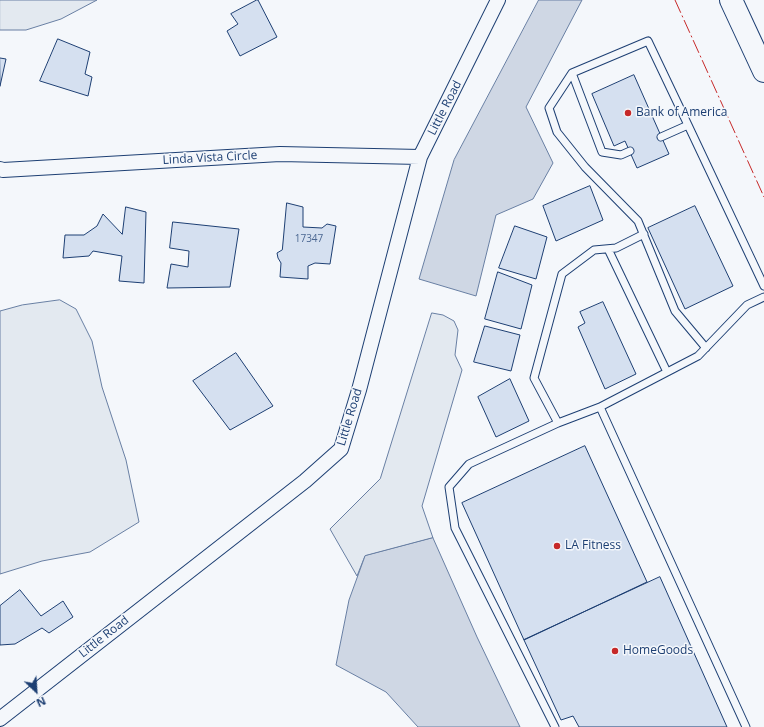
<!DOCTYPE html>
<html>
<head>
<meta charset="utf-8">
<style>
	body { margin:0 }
	#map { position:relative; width:764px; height:727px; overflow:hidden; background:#f4f7fb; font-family:"Open Sans",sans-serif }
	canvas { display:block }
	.north { position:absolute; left:16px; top:671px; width:40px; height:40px; -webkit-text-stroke:3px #f4f7fb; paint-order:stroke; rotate:155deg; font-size:11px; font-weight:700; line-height:16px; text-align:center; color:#1d3f73 }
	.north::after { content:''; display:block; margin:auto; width:14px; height:18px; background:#1d3f73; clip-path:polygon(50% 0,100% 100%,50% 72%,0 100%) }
</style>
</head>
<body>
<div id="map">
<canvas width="764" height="727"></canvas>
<div class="north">N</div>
</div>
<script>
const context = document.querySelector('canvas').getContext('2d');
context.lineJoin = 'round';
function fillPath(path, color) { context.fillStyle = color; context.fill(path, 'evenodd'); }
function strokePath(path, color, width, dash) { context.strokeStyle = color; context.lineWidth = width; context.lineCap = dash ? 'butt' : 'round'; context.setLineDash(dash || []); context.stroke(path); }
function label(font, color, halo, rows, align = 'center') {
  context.font = font + ' "Open Sans",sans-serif'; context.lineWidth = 3; context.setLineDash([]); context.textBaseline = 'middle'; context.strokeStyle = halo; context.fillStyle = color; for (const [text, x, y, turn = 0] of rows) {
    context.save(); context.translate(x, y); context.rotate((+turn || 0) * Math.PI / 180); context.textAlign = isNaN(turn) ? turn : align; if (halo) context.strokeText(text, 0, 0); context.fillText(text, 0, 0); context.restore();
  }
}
const green = new Path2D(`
	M0,0H97L61,19L26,30H0Z
	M60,300L76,309L92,341L102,387L126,460L139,522L90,552L42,561L0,574V311L22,305Z
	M432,313L443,315L454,321L458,330L455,355L462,370L422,506L433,538L365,556L357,576L330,529L380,479Z`);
fillPath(green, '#e3e9f0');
strokePath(green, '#687fa3', 1);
const water = new Path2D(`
	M539,0H582L526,107L553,163L533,199L496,215L476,296L419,279L454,160Z
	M433,538L477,637L520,727H418L386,692L336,665L349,600L365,556Z`);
fillPath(water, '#cfd7e4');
strokePath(water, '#687fa3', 1);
const building = new Path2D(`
	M257,0H258L277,37L240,56L227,31L238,24L231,14Z
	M58,39L90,52L85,74L92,77L88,96L40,81Z
	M0,58L6,59L0,86Z
	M634,75L669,154L637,168L625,141L614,146L592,94Z
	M590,186L603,220L556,241L543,206Z
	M287,203L303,207V227L322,228L327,224L336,226L330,264L315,263L308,266V279L280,277L281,263L278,258L277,253L282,250Z
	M695,206L733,286L685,309L648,228Z
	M126,207L146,212L144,283L119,281L122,256L93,251L89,256L63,258L65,235H84L97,226L103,214L122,234Z
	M173,222L239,229L230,287L167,288L171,264L188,267L189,251L170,248Z
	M515,226L547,237L536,279L499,268Z
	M498,272L532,285L521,329L485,319Z
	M603,302L636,374L605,389L578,327L585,323L580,312Z
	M485,326L520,335L511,371L474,362Z
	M236,353L273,406L230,430L193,381Z
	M510,379L529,421L496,437L478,397Z
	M585,446L647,582L524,640L462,503Z
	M660,577L727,727H579L573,716L561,720L524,640Z
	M20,590L41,616L63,601L73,617L49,633L42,628L15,644L0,645V606Z`);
fillPath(building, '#d5e0f0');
strokePath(building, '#1d3f73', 1);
const service = new Path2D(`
	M572,73L602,152L621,155L630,151
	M688,125L764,286
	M661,137L688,125L648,41L572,73L549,108L557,132L585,167L638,221L675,311L706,348
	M608,249L667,372
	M558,423L600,407
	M555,727L455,528L449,487L469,464L558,423L534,378L562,274L594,250L616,248L644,234
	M746,727L600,407L698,356L747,305L764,297`);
const minor = new Path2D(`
	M0,169L3,170L280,154L420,157
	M0,719L305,481L341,449L359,390L420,157L498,0`);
const primary = new Path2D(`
	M731,0L764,71`);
strokePath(service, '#1d3f73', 9);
strokePath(minor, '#1d3f73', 16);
strokePath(primary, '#1d3f73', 24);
strokePath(service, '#f4f7fb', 7);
strokePath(minor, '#f4f7fb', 14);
strokePath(primary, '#f4f7fb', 22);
strokePath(new Path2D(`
	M675,0L764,197`), '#c62828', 1, [14, 3, 2, 3]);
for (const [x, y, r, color] of [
	[628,113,4,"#c62828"],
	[557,546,4,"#c62828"],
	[615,651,4,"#c62828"]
]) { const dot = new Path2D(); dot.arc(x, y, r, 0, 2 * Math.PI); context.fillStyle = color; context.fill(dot); strokePath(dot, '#f4f7fb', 1.5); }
label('10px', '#4b6792', null, [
	["17347",309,239]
]);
label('12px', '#1d3f73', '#f4f7fb', [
	["Little Road",445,108,-63],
	["Linda Vista Circle",210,158,-3],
	["Little Road",350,417,-73],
	["Little Road",104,637,-38]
]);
label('12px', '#1d3f73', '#f4f7fb', [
	["Bank of America",636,113],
	["LA Fitness",565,546],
	["HomeGoods",623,651]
], 'left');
</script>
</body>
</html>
